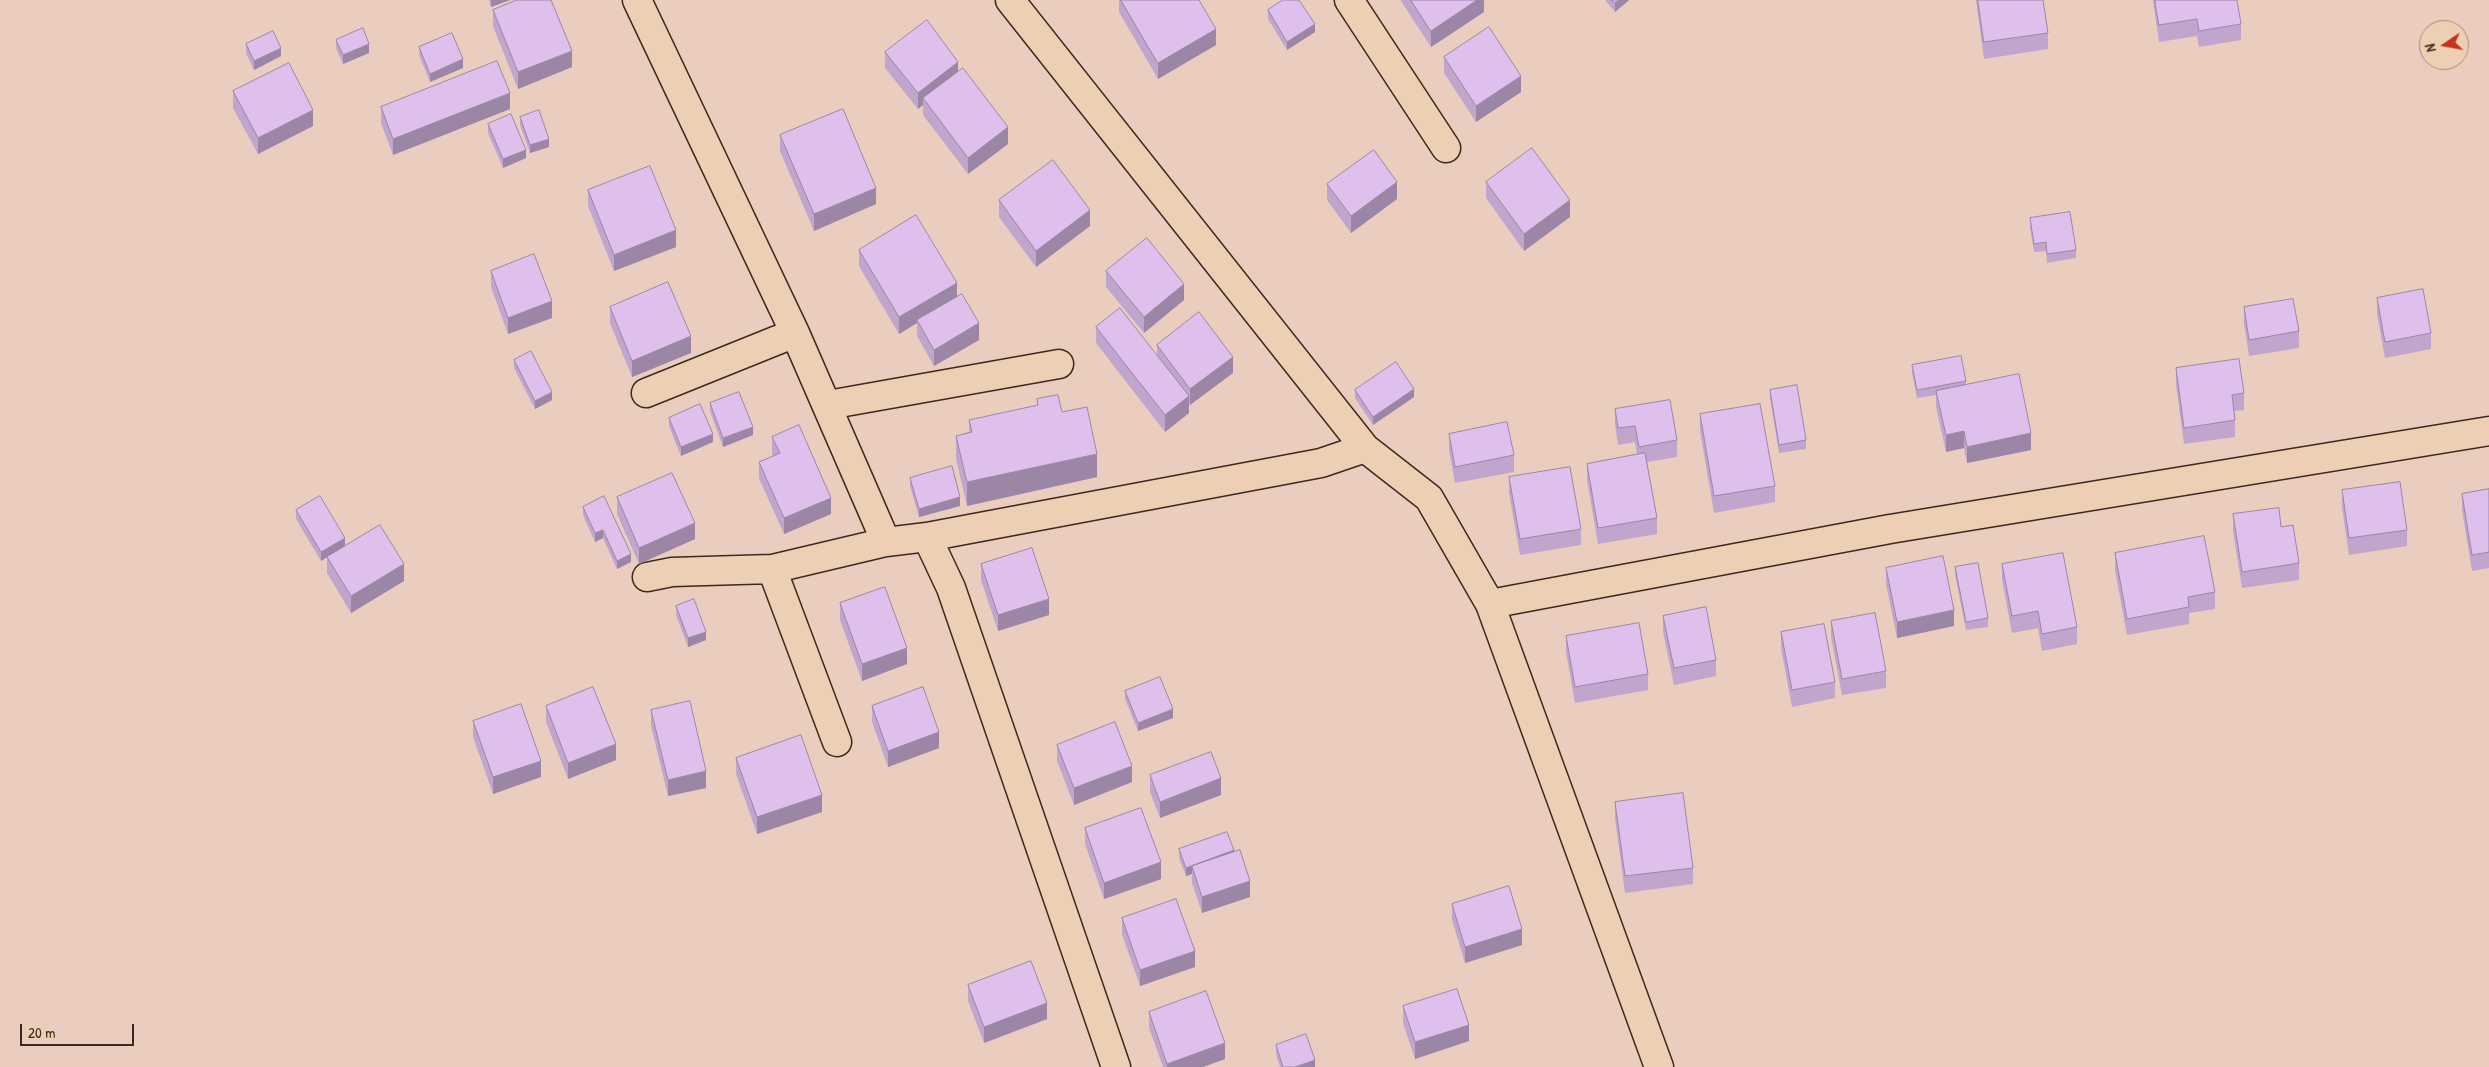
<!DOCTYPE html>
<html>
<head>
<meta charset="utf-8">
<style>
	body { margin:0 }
	#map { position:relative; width:2489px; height:1067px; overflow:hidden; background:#eacdbf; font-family:"Patrick Hand",sans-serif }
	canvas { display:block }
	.north { position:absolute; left:2419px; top:20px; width:50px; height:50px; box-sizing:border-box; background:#edd0b3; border:1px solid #a68e77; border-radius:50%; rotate:258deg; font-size:14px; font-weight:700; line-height:20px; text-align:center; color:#3b2a1e }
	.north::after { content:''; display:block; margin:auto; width:18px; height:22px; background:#c8321e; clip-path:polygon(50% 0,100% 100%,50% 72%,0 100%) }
	.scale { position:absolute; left:20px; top:1024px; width:114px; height:22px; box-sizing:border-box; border:2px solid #3b2a1e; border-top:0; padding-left:6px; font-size:15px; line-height:18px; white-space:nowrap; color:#3b2a1e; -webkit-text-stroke:4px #edd0b3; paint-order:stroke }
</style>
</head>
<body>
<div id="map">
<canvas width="2489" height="1067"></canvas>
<div class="north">N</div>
<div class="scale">20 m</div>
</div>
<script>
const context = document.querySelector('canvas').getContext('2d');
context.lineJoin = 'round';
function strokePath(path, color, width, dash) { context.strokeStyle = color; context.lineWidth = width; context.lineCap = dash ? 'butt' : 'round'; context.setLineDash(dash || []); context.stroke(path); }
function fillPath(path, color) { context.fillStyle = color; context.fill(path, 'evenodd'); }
const minor = new Path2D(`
	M637,0L795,333L886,542L927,537L1321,463L1365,448
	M1010,0L1365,448L1429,498L1490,604L1890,529L2489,431
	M1349,0L1446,148
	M646,393L795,333
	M828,405L1059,364
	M927,537L951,588L1116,1067
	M772,569L837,742
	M647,577L672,572L772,569L886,542
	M1490,604L1659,1067`);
strokePath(minor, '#3b2a1e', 31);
strokePath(minor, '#edd0b3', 28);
fillPath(new Path2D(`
	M489,0H510L491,7Z
	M1119,0H1199L1216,45L1158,79L1119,12Z
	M1401,0H1484V12L1431,47L1401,1Z
	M1605,0H1629L1615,12Z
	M1976,0H2043L2048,33V49L1984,59Z
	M2153,0H2237L2241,24V40L2199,47L2197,36L2159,42Z
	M493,10L572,67L518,89L493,26Z
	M1268,10L1315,32L1287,50L1268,19Z
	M336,40L369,53L343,64L336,48Z
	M246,44L281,56L254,70L246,53Z
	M419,47L463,68L430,82L419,55Z
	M885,52L958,71L1008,144L968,174L923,115V105L918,109L885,68Z
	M1444,57L1521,92L1476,122L1444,73Z
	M233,91L313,126L258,154L233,108Z
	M381,107L510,109L393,155L381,123Z
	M520,117L549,147L530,153L520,125Z
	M488,124L526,158L503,168L488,133Z
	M780,135L876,204L814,231L780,151Z
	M1486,182L1570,217L1524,251L1486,198Z
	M1327,184L1397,199L1351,233L1327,200Z
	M588,190L676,247L614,271L588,206Z
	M999,200L1090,226L1036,267L999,217Z
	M2030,218L2076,250V258L2047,263L2046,251L2034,252L2030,227Z
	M859,250L957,297L979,340L934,366L917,336V323L899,334L859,266Z
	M491,271L552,318L508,334L491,287Z
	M1106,271L1184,300L1144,333L1106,287Z
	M2377,298L2431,333V349L2385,358L2377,314Z
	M610,307L691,353L632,377L610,323Z
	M2244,307L2299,331V348L2249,356L2244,324Z
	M1096,327L1157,355V345L1233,373L1190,405L1189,404V413L1165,432L1096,343Z
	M514,360L552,400L535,409L514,368Z
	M1912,365L1966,381V385L2031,450L1967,463L1964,448L1946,452L1936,407V395L1917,398L1912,373Z
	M2176,368L2244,393V410L2234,411L2235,420V437L2184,444L2176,385Z
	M1355,390L1414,397L1373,425L1355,398Z
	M1770,390L1806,440V449L1779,453L1770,398Z
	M1037,399L1062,412L1097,477L967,506L956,459V436L969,432V420L1037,406Z
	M710,403L753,435L723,447L710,411Z
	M1615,409L1677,440V457L1647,462L1657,518V534L1598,544L1587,480V464L1637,454L1635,442L1618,445L1615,425Z
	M1700,414L1775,486V502L1714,513L1700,431Z
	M669,418L713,442L681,456L669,426Z
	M1449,434L1514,455V472L1455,483L1449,450Z
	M772,437L831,514L784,534L759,478V462L773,456L772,453Z
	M1509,477L1581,529V545L1520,555L1509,493Z
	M910,478L960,506L919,517L910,486Z
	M2489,489V568L2472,571L2462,510V494Z
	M2342,490L2407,530V546L2349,555L2342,507Z
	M617,497L695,539L639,564L617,514Z
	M583,507L631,562L617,569L603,538L595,542L583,515Z
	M296,510L345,546L404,581L351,613L327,573V557L321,561L296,519Z
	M2233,514L2281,527L2299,563V580L2242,588L2233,531Z
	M2115,553L2215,592V609L2189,613V624L2127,635L2115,570Z
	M981,564L1049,615L998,631L981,580Z
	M2002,564L2077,627V644L2042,651L2038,628L2012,633L2002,580Z
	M1955,567L1988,618V627L1966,630L1955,575Z
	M1886,568L1954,626L1897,638L1886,584Z
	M840,603L907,664L862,681L840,620Z
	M676,606L706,640L688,647L676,615Z
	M1663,616L1716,660V676L1674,685L1663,632Z
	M1831,621L1886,671V688L1842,695L1831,637Z
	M1781,632L1835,682V698L1792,707L1781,648Z
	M1566,636L1648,674V690L1575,703L1566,652Z
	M1125,691L1173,718L1138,731L1125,699Z
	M546,706L616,760L568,779L546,722Z
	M872,706L939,748L888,767L872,722Z
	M651,710L706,788L668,796L651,726Z
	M473,721L541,777L493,794L473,737Z
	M1057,745L1132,782L1074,805L1057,761Z
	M736,758L822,812L757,834L736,774Z
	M1150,775L1221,795L1160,818L1150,792Z
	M1615,802L1693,868V884L1625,893L1615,818Z
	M1085,828L1161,879L1104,899L1085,844Z
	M1179,849L1234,852L1250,897L1202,913L1192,883V874L1186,876L1179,858Z
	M1452,904L1522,945L1465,963L1452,920Z
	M1122,918L1195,967L1140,986L1122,934Z
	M968,985L1047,1019L984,1043L968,1001Z
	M1403,1006L1469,1041L1415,1059L1403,1023Z
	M1149,1012L1225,1059L1203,1067H1163L1149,1028Z
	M1276,1045L1315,1067H1280L1276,1054Z`), '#c0a5cc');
fillPath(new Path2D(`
	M491,0H510L491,7Z
	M1477,0H1484V12L1431,47V31Z
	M1619,0H1629L1615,12V3Z
	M1315,24V32L1287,50V42Z
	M1216,29V45L1158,79V63Z
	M369,44V53L343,64V55Z
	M281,48V56L254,70V61Z
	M572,51V67L518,89V72Z
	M463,59V68L430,82V74Z
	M958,62V78L923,98V105L918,109V93Z
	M1521,76V92L1476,122V106Z
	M510,93V109L393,155V139Z
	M313,110V126L258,154V138Z
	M1008,127V144L968,174V158Z
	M549,139V147L530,153V145Z
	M526,150V158L503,168V159Z
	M1397,182V199L1351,233V216Z
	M876,188V204L814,231V214Z
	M1570,200V217L1524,251V234Z
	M1090,210V226L1036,267V251Z
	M676,230V247L614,271V255Z
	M957,283V299L917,320V323L899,334V317Z
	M1184,284V300L1144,333V317Z
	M552,301V318L508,334V318Z
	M979,323V340L934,366V350Z
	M691,336V353L632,377V361Z
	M1233,357V373L1190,405V389Z
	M1414,389V397L1373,425V417Z
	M552,392V400L535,409V401Z
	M1189,396V413L1165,432V415Z
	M753,427V435L723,447V438Z
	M1964,431V448L1946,452V435Z
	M2031,433V450L1967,463V447Z
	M713,434V442L681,456V447Z
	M1097,454V477L967,506V482Z
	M960,497V506L919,517V509Z
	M831,498V514L784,534V518Z
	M695,523V539L639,564V548Z
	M603,530V538L595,542V533Z
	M345,538V546L321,561V552Z
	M631,554V562L617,569V561Z
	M404,564V581L351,613V596Z
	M1049,599V615L998,631V615Z
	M1954,610V626L1897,638V622Z
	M706,632V640L688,647V638Z
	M907,648V664L862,681V664Z
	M1173,709V718L1138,731V723Z
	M939,732V748L888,767V751Z
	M616,744V760L568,779V763Z
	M541,761V777L493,794V777Z
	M1132,766V782L1074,805V788Z
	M706,771V788L668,796V780Z
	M1221,778V795L1160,818V802Z
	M822,795V812L757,834V817Z
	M1234,850V859L1192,866V874L1186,876V868Z
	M1161,862V879L1104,899V883Z
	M1250,881V897L1202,913V897Z
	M1522,929V945L1465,963V947Z
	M1195,951V967L1140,986V970Z
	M1047,1003V1019L984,1043V1027Z
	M1469,1025V1041L1415,1059V1042Z
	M1225,1043V1059L1203,1067H1167V1064Z
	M1315,1060V1067H1295Z`), '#9c86a6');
const building = new Path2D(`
	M517,0H551L572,51L518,72L493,10Z
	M1121,0H1199L1216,29L1158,63Z
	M1283,0H1299L1315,24L1287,42L1268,10Z
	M1411,0H1477L1431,31Z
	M1612,0H1619L1615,3Z
	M1978,0H2043L2048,33L1984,42Z
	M2155,0H2237L2241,24L2199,31L2197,19L2159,25Z
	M927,20L958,62L918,93L885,52Z
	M1489,27L1521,76L1476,106L1444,57Z
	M363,28L369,44L343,55L336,40Z
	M273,31L281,48L254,61L246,44Z
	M452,33L463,59L430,74L419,47Z
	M497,61L510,93L393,139L381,107Z
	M289,63L313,110L258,138L233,91Z
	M963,68L1008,127L968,158L923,98Z
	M843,109L876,188L814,214L780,135Z
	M539,110L549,139L530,145L520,117Z
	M511,114L526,150L503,159L488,124Z
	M1532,148L1570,200L1524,234L1486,182Z
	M1374,150L1397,182L1351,216L1327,184Z
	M1053,160L1090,210L1036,251L999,200Z
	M650,166L676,230L614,255L588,190Z
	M2070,212L2076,250L2047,254L2046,242L2034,244L2030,218Z
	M916,215L957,283L899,317L859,250Z
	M1147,238L1184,284L1144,317L1106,271Z
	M534,254L552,301L508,318L491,271Z
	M668,282L691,336L632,361L610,307Z
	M2423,289L2431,333L2385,342L2377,298Z
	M962,294L979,323L934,350L917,320Z
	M2293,299L2299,331L2249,340L2244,307Z
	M1120,308L1189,396L1165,415L1096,327Z
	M1199,312L1233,357L1190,389L1157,345Z
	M531,351L552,392L535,401L514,360Z
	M1961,356L1966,381L1917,390L1912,365Z
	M2239,359L2244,393L2232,395L2235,420L2184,428L2176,368Z
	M1396,362L1414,389L1373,417L1355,390Z
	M2019,374L2031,433L1967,447L1964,431L1946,435L1936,391Z
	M1797,385L1806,440L1779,445L1770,390Z
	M739,392L753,427L723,438L710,403Z
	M1058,395L1062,412L1087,407L1097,454L967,482L956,436L972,432L969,420L1038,405L1037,399Z
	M1670,400L1677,440L1639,447L1635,426L1618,428L1615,409Z
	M700,404L713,434L681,447L669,418Z
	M1760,404L1775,486L1714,496L1700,414Z
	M1507,422L1514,455L1455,467L1449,434Z
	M799,425L831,498L784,518L759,462L780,453L772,437Z
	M1645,453L1657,518L1598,528L1587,464Z
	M952,466L960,497L919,509L910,478Z
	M1570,467L1581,529L1520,539L1509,477Z
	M672,473L695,523L639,548L617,497Z
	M2400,482L2407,530L2349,538L2342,490Z
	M2489,489V552L2472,555L2462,494Z
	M320,496L345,538L321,552L296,510Z
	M604,496L631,554L617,561L603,530L595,533L583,507Z
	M2279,508L2281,527L2293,525L2299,563L2242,572L2233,514Z
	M380,525L404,564L351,596L327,557Z
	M2204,536L2215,592L2188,597L2189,607L2127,619L2115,553Z
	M1032,548L1049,599L998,615L981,564Z
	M2063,553L2077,627L2042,634L2038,611L2012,616L2002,564Z
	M1943,556L1954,610L1897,622L1886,568Z
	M1978,563L1988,618L1966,622L1955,567Z
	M885,587L907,648L862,664L840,603Z
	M694,599L706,632L688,638L676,606Z
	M1706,607L1716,660L1674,668L1663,616Z
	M1875,613L1886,671L1842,679L1831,621Z
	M1639,623L1648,674L1575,687L1566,636Z
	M1824,624L1835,682L1792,690L1781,632Z
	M1160,677L1173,709L1138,723L1125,691Z
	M593,687L616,744L568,763L546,706Z
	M923,687L939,732L888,751L872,706Z
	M690,701L706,771L668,780L651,710Z
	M521,704L541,761L493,777L473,721Z
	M1115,722L1132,766L1074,788L1057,745Z
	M801,735L822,795L757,817L736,758Z
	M1211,752L1221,778L1160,802L1150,775Z
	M1683,793L1693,868L1625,876L1615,802Z
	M1141,808L1161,862L1104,883L1085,828Z
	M1227,832L1234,850L1186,868L1179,849Z
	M1240,850L1250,881L1202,897L1192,866Z
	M1509,886L1522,929L1465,947L1452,904Z
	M1176,899L1195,951L1140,970L1122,918Z
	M1031,961L1047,1003L984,1027L968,985Z
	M1457,989L1469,1025L1415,1042L1403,1006Z
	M1206,991L1225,1043L1167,1064L1149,1012Z
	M1306,1034L1315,1060L1295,1067H1283L1276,1045Z`);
fillPath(building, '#dfc0ed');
strokePath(building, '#9c86a6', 1);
</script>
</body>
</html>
